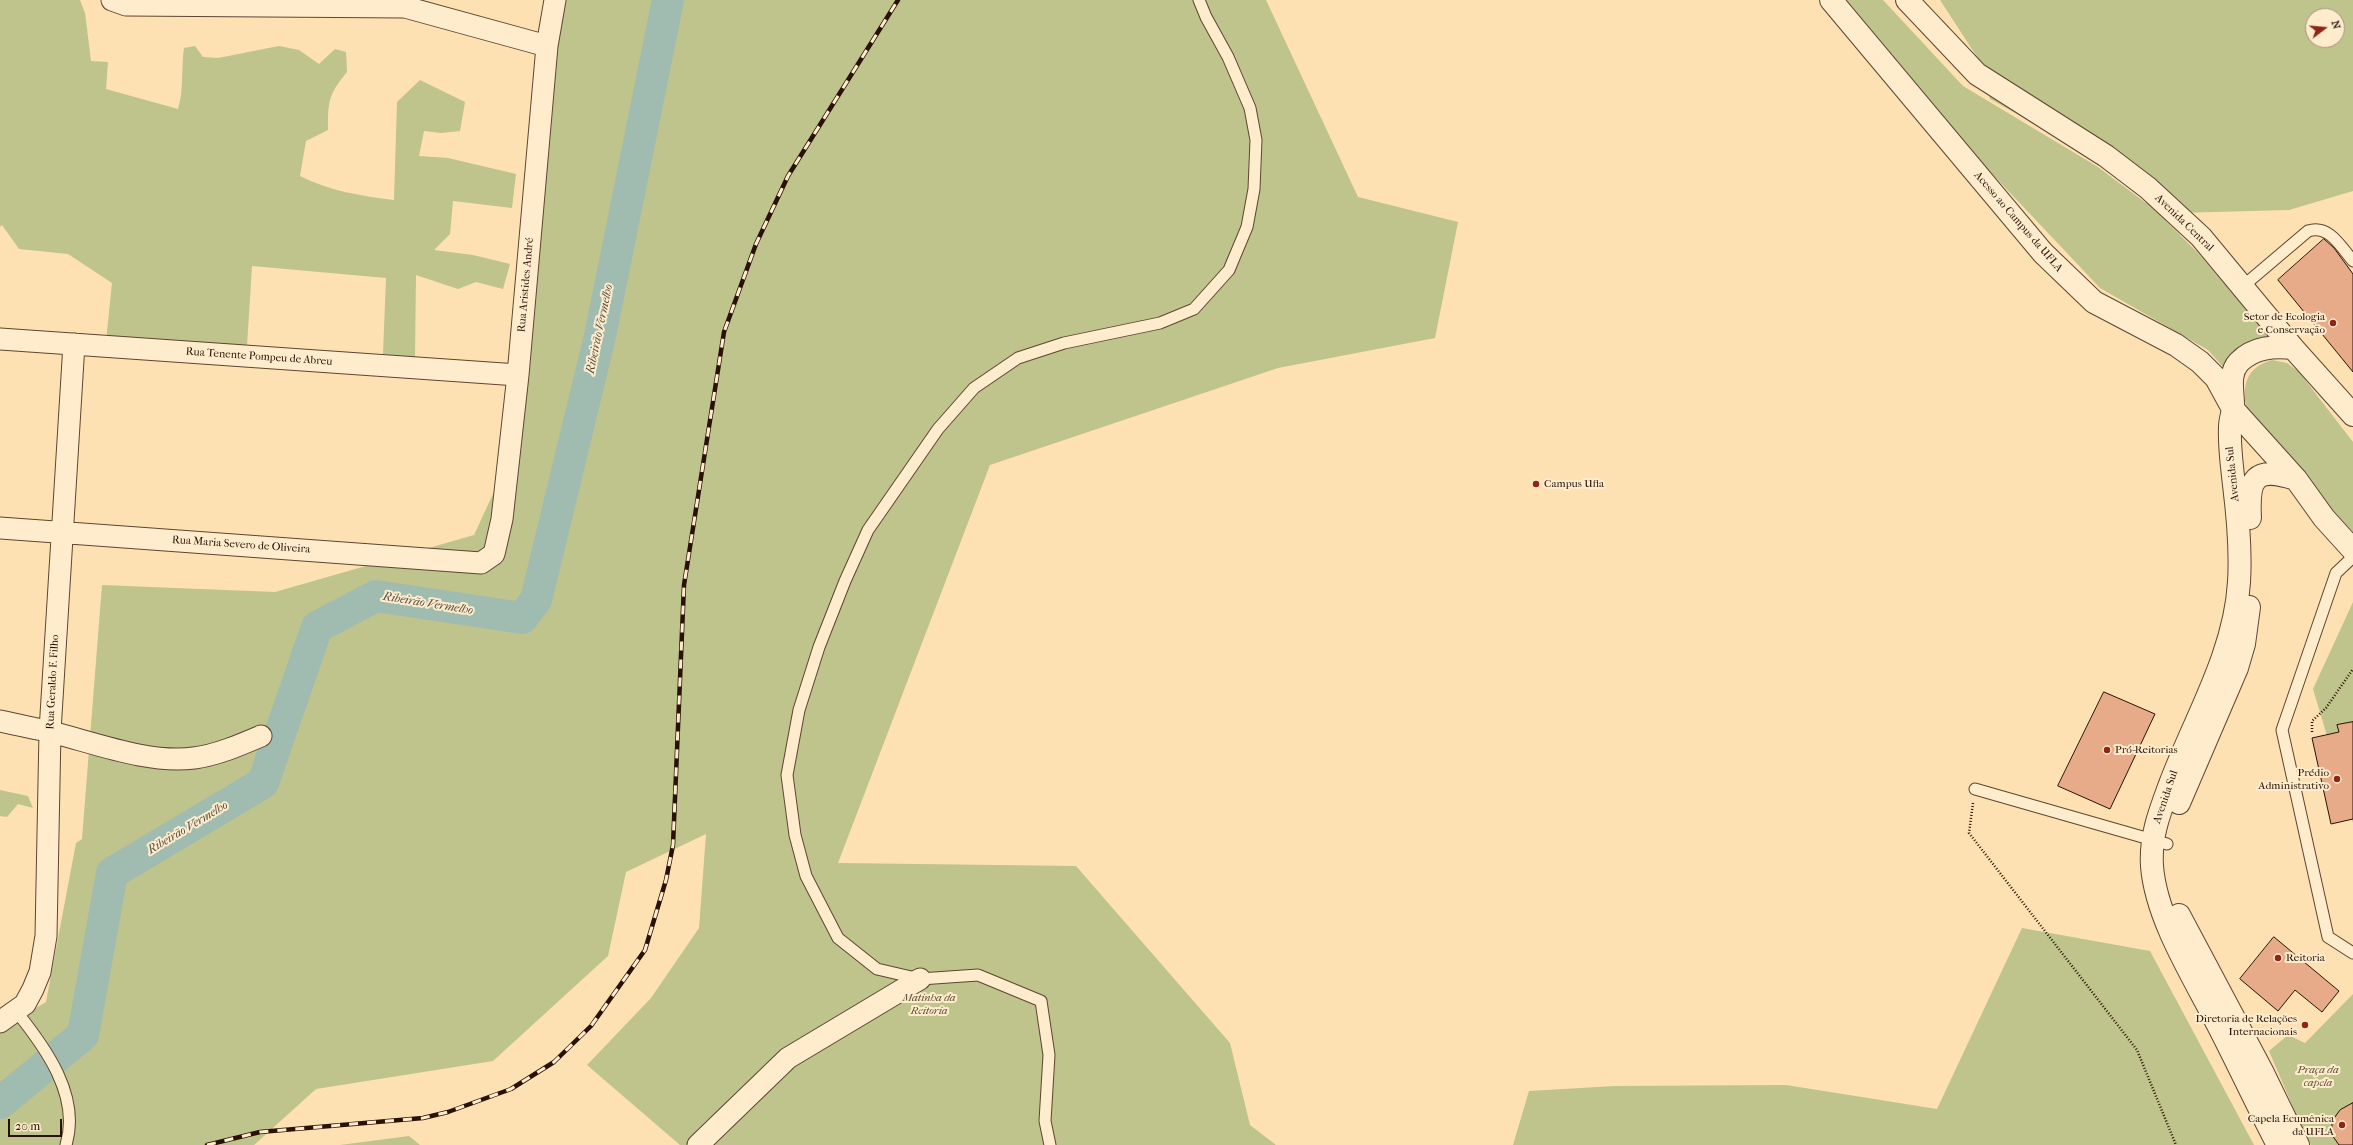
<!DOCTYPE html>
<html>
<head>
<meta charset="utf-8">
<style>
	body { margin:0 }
	#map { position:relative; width:2353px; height:1145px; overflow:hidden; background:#fde1b2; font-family:"IM FELL French Canon",serif }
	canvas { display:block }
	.north { position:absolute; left:2305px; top:8px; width:40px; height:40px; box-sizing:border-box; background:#feeccd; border:1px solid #a9947d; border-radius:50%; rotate:74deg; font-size:11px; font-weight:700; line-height:16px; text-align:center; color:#291105 }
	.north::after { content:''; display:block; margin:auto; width:14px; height:18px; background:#8f2418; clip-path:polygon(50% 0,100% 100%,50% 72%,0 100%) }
	.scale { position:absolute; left:8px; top:1119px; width:54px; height:18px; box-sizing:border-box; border:2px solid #291105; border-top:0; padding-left:5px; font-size:12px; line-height:14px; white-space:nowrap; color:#291105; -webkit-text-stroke:3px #feeccd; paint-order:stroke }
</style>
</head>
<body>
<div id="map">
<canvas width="2353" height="1145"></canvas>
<div class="north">N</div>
<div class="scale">20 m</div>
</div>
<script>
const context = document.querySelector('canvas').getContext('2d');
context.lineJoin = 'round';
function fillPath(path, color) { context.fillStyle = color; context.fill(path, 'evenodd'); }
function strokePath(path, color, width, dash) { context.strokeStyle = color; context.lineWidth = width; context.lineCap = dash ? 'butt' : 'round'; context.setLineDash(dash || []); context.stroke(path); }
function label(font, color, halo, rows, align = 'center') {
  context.font = font + ' "IM FELL French Canon",serif'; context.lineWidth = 4; context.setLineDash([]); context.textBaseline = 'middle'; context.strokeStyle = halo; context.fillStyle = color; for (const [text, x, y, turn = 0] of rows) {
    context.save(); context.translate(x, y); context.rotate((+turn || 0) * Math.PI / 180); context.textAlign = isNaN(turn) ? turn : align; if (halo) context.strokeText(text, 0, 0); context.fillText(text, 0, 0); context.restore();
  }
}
fillPath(new Path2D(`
	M0,0H80L85,13L91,61L108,62L106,89L178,109C184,90 181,68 184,48L195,46L203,57L218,58L279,46L299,50L319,64L335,49L346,52L347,72C328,95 328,102 328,130L306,141L300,176C330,191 361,196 394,200L397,102L420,80L465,102L460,131L441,133L424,131L419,156L448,158L516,174L512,208L453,201L450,234L434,250L473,255L510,264L503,289L476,282L458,289L416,275L415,358L383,354L386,278L252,266L247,346L106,341L112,283L68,254L19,249L2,225L0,227Z
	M565,0H1266L1358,197L1458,222L1435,338L1278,368L990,465L838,863L1076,866L1230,1043L1250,1125L1276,1145H680L587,1065L651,998L699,928L706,834L626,872L608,956L493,1061L316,1089L254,1145H0V1029L46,1002L76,843L82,839L102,585L275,592L474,535L522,431L555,61Z
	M1845,0H1883L1963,86L2098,167L2146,203L2140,182L1990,99L1979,60L1940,0H2353V191L2289,210L2177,213L2154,209L2199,254L2270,338L2224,368L2208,350L2100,288L1947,126ZM2313,16H2337V40H2313Z
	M2272,360L2287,363L2299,372L2353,442V537L2248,414C2241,389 2244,368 2272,360Z
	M2353,602V823L2313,689Z
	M0,790L28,796L33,808L18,804L7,817L0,816Z
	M2022,928L2150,951L2254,1145H1513L1529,1091L1615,1086L1786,1085L1937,1109Z
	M2353,994V1145H2311L2307,1140L2269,1051L2288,1035L2305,1043Z
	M409,1136L420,1145H340Z`), '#bfc38c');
strokePath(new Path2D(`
	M0,1103L83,1035L112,873L263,783L317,627L376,596L522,618L536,600L600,336L668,0`), '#a0bcb1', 32);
const building = new Path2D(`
	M2324,239L2334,248L2353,274V372L2278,280Z
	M2104,692L2155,714L2110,809L2058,786Z
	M2353,722V819L2331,824L2312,738L2339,732L2337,725Z
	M2274,937L2339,991L2322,1012L2295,990L2278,1011L2240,979Z
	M2353,1103V1145H2339L2332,1135V1121L2340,1110Z`);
fillPath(building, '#e7ab8a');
strokePath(building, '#291105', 1);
const service = new Path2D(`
	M2242,287L2308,231C2329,224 2341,247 2353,261
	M2353,557L2336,573L2282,730L2328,937L2353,953
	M1975,789L2167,844
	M16,1011C45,1047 81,1096 66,1145
	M1050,1145L1045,1121L1049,1055L1041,1001L978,975L920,979L877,969L838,938L806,876L795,835L787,775L799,710L819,647L845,581L868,530L938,429L974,388L1018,358L1064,343L1160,323L1194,309L1229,270L1247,227L1254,189L1256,140L1250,108L1228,57L1206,17L1199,0`);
const minor = new Path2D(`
	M112,0L126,5L405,7L547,46
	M0,339L518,375
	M0,528L481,563L494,554L502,519L518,375L547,46L555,0
	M0,721C17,725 34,728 51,732C95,743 149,764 194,758C217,755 240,745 261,736
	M0,1022L25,1004L33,989L40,972L46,936L50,731L74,344
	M698,1145L788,1058L920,979`);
const tertiary = new Path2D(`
	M1831,0L2043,253L2094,302L2176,345L2200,362L2216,378L2233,409L2296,479L2324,518L2353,550
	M1907,0L1977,74L2106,156L2148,188L2201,237L2293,348L2353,415
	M2250,518C2248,478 2254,466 2296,479
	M2179,803L2237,668L2244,644L2249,607
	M2179,915L2263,1073L2298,1145
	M2278,1145C2258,1107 2240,1068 2220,1029C2196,981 2156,920 2152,866C2150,836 2160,811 2170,784C2195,718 2235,653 2239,582C2241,550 2238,517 2234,485C2232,466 2229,446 2230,427C2230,421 2232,415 2233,409C2234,394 2227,375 2239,362C2254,347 2274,346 2293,348`);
strokePath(service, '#5e4530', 13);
strokePath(minor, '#5e4530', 23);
strokePath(tertiary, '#5e4530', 24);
strokePath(new Path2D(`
	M2312,732V721L2326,708L2353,669
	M1973,803L1969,833L2137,1050L2176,1145`), '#291105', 2.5, [1, 2]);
strokePath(service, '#feeccd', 11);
strokePath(minor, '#feeccd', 21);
strokePath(tertiary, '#feeccd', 22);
const rail = new Path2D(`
	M207,1145L260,1132L423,1118L448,1112L511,1089L554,1062L591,1026L645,950L666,880L673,845L684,585L724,332L756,244L788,176L898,0`);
strokePath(rail, '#291105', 4.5);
strokePath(rail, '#feeccd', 3, [9]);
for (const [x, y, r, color] of [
	[2333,323,4,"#8f2418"],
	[1536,484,4,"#8f2418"],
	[2107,750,4,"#8f2418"],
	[2337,779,4,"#8f2418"],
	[2278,958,4,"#8f2418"],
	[2305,1025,4,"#8f2418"],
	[2342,1125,4,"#8f2418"]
]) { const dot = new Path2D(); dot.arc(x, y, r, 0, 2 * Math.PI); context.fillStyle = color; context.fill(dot); strokePath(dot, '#feeccd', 1.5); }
label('11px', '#291105', '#feeccd', [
	["Acesso ao Campus da UFLA",2018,222,49],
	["Avenida Central",2184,223,44],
	["Rua Aristides André",526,285,-85],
	["Rua Tenente Pompeu de Abreu",259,357,4],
	["Avenida Sul",2233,474,-96],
	["Rua Maria Severo de Oliveira",241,545,4],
	["Rua Geraldo F. Filho",53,682,-87],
	["Avenida Sul",2166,797,-71]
]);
label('11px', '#291105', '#feeccd', [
	["Setor de Ecologia",2325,317],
	["e Conservação",2325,330],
	["Campus Ufla",1544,484,"left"],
	["Pró-Reitorias",2115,750,"left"],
	["Prédio",2329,773],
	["Administrativo",2329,786],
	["Reitoria",2286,958,"left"],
	["Diretoria de Relações",2297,1019],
	["Internacionais",2297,1032],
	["Capela Ecumênica",2334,1119],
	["da UFLA",2334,1132]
], 'right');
label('italic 11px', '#5e4f34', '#feeccd', [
	["Matinha da",929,998],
	["Reitoria",929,1011],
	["Praça da",2318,1070],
	["capela",2318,1083]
]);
label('italic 12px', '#534d41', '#feeccd', [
	["Ribeirão Vermelho",600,329,-78],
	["Ribeirão Vermelho",428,604,9],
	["Ribeirão Vermelho",188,828,-31]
]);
</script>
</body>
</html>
